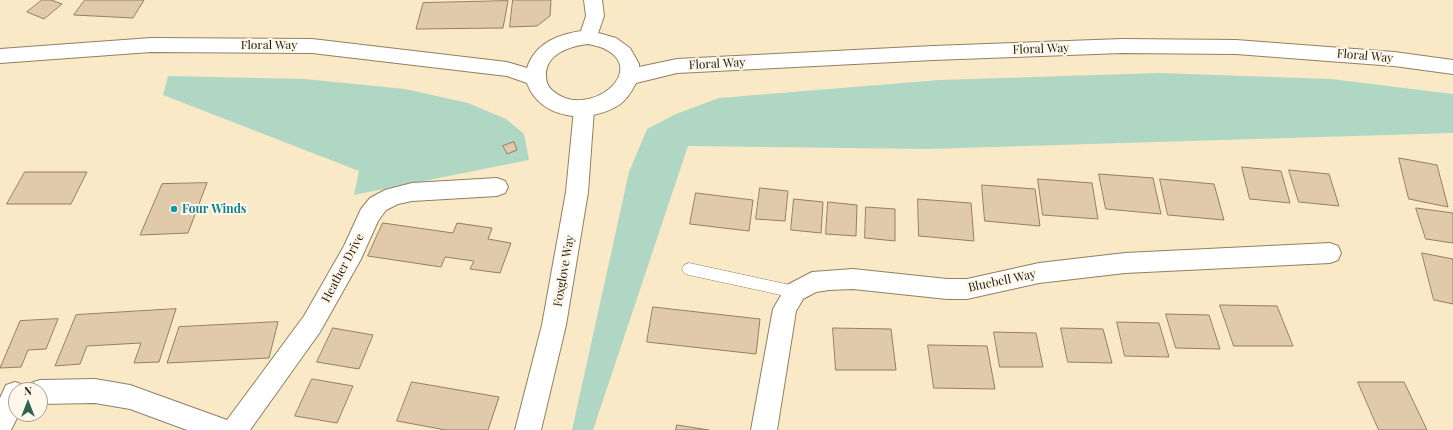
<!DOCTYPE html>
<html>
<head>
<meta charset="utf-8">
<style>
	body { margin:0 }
	#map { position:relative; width:1453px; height:430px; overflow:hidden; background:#fae9c6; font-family:"Playfair Display",serif }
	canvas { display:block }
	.north { position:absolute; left:8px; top:382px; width:40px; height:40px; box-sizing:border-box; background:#fff8ea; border:1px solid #a69f92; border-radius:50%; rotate:0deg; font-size:11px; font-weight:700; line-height:16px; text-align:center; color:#201a0d }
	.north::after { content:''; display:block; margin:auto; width:14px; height:18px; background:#2b654f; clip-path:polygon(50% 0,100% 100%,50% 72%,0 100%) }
</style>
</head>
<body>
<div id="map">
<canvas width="1453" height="430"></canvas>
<div class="north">N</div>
</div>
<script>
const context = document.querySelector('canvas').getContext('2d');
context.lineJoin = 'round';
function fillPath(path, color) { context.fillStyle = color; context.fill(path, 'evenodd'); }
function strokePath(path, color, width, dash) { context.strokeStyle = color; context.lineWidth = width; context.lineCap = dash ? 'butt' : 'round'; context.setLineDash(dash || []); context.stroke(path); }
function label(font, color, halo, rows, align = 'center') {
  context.font = font + ' "Playfair Display",serif'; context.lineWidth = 4; context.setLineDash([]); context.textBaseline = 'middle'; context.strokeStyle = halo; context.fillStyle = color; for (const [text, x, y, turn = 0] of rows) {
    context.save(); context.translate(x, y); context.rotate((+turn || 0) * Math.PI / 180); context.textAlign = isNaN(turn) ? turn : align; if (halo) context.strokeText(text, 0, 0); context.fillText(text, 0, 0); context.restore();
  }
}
fillPath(new Path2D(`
	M1159,73L1331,79L1453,94V133L927,149L688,146L593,430H572L629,172L647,129L676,114L719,98L939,80Z
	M168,76L305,79L405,89L468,103L506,119L524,134L529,160L354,195L359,171L163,95Z`), '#b0d7c3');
const building = new Path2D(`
	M42,0H51L62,4L44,19L27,12Z
	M85,0H144L133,18L74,15Z
	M513,0H551L550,16L537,26L510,27Z
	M508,1L503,28L416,29L423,3Z
	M514,142L517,150L507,154L503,146Z
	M1399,158L1437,165L1448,207L1409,199Z
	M1242,167L1281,171L1290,203L1250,199Z
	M1289,170L1329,174L1339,206L1299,202Z
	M25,172H87L71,204H7Z
	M1099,174L1153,178L1161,214L1106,209Z
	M1038,179L1092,183L1098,219L1043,215Z
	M1160,179L1214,184L1224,220L1168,215Z
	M207,183L188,233L140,235L162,184Z
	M982,185L1035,189L1040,226L985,221Z
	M760,188L788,191L785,221L756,219Z
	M696,193L753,200L749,231L690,224Z
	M794,199L823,202L821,233L791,230Z
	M918,199L971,203L974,241L919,236Z
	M828,202L857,205L856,236L826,234Z
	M866,207L895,209V241L865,238Z
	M1416,208L1453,213V243L1426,239Z
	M383,223L453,233L457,223L492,228L488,239L511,243L500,273L470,269L474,261L445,257L441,267L368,256Z
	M1422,253L1453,259V304L1434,300Z
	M1220,305L1277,306L1293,346H1234Z
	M653,307L760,319L756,354L647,342Z
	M176,309L159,362L134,363L141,343L87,346L80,364L55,366L76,315Z
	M1166,314L1209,315L1220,349L1176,348Z
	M58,319L46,349L28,350L21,367L0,368L20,321Z
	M278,322L269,358L167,363L179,327Z
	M1117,322L1159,323L1169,357L1125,356Z
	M333,328L373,335L359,369L317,362Z
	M833,328L891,329L896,370H836Z
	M1061,328L1103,329L1112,363L1068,362Z
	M994,332L1036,333L1043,367H1000Z
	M928,345L987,346L995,389L934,388Z
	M312,379L353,386L337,423L295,416Z
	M412,382L499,397L488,430H446L397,421Z
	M1358,382H1404L1427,430H1379Z
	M677,425L709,430H676Z`);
fillPath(building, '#e0caaa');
strokePath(building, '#947f61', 1);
const lane = new Path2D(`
	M689,263L795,286L800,288L802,292L800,296L795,298L689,275L684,273L682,269L684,265Z`);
const street = new Path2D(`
	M584,0H602L604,16L595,42L588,44L581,42L579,37L586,16Z
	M584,101L591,103L594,109L588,192L566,325L541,430H515L542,325L566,192L574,109L577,103Z
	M497,178L505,181L508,187L505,193L497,196L412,201L398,204L386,210L378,221L361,259L320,332L250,430H187L130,409L95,403L40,404V390H28L31,383L40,380L95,379L130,385L227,420L304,316L344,246L361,209L370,198L385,190L412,183Z
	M1330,243L1338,246L1341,253L1338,260L1330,263L1125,273L1039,283L967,299H947L853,289L829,290L816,292L803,299L796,311L777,430H751L773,309L787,285L812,272L853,269L947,279H967L1039,263L1125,253Z
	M15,382L24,385L26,390H16V414H19L11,430H0V398L6,385Z`);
const secondary = new Path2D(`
	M588,30L616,38L630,48L639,64V67L677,59L933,46L1122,39L1236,40L1394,52L1453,60V74L1394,66L1236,54L1122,53L933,60L677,73L636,83C632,91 627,99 619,105C589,124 540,120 527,83L507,76L312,53L151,52L0,63V49L151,38L312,39L507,62L527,68C536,41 562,33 588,30ZM588,44C593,45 598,46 603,48C651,70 588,121 553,91C548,87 546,82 546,76C545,54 570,46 588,44Z`);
strokePath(lane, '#8f8060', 1);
strokePath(street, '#8f8060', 2);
strokePath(secondary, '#8f8060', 2);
fillPath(lane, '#fff');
fillPath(street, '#fff');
fillPath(secondary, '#fff');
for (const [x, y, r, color] of [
	[174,209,4,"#0f9aa8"]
]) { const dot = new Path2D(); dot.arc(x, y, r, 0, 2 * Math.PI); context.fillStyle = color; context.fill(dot); strokePath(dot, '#fff8ea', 1.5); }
label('12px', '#201a0d', '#fff8ea', [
	["Floral Way",269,45],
	["Floral Way",1041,49,-2],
	["Floral Way",1365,56,5],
	["Floral Way",717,64,-3],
	["Heather Drive",343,268,-62],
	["Foxglove Way",564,271,-80],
	["Bluebell Way",1002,281,-12]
]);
label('bold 12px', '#0d838f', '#fff8ea', [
	["Four Winds",182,209]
], 'left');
</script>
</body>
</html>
